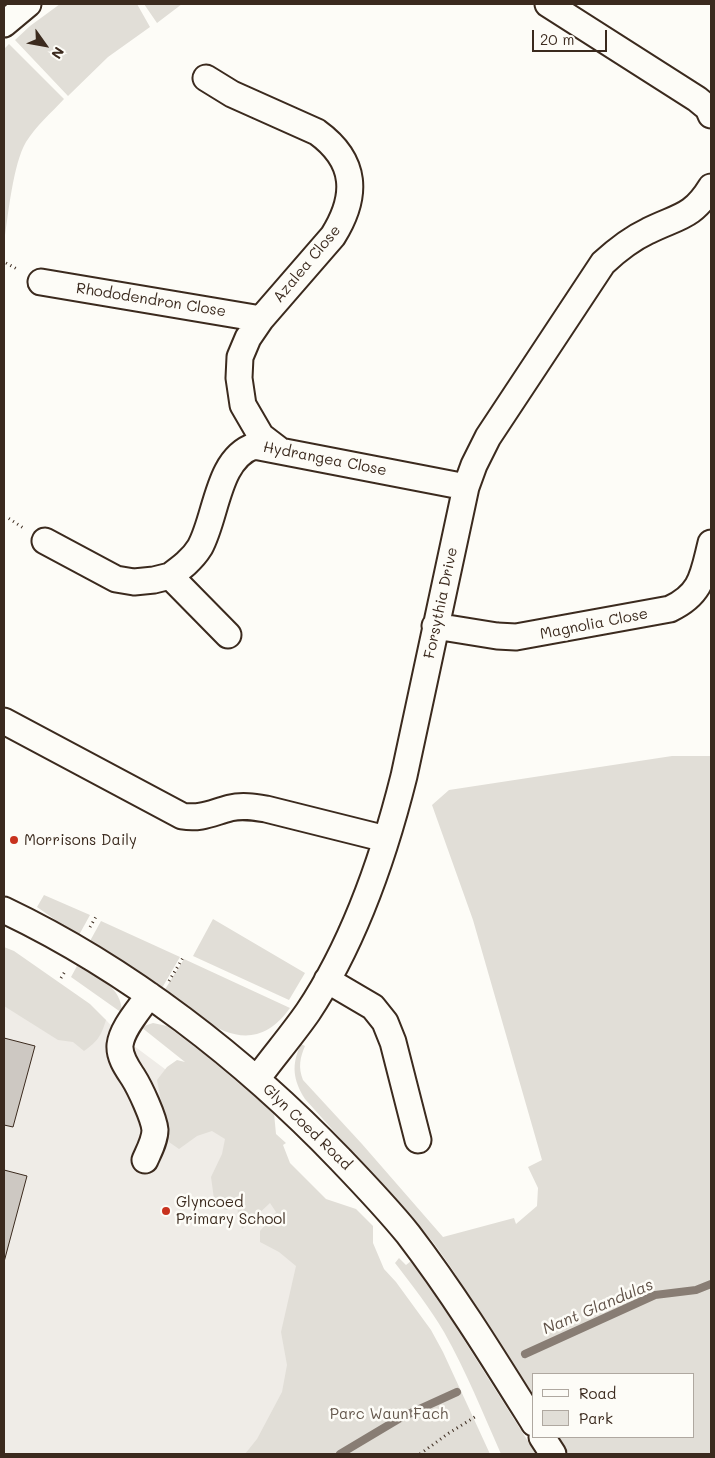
<!DOCTYPE html>
<html>
<head>
<meta charset="utf-8">
<style>
	body { margin:0 }
	#map { position:relative; width:715px; height:1458px; overflow:hidden; background:#fdfcf7; font-family:Mali,sans-serif }
	canvas { display:block }
	.frame { position:absolute; inset:0; border:5px solid #3b2a1e; pointer-events:none }
	.legend { position:absolute; left:532px; top:1373px; width:162px; height:65px; box-sizing:border-box; background:#fdfcf7; border:1px solid #afa8a0; margin:0; padding:6px 9px; list-style:none; font-size:15px; color:#3b2a1e }
	.legend li { display:flex; align-items:center; gap:10px; height:25px }
	.legend b { width:25px; border:1px solid #afa8a0 }
	.north { position:absolute; left:20px; top:20px; width:50px; height:50px; -webkit-text-stroke:4px #fdfcf7; paint-order:stroke; rotate:122deg; font-size:14px; font-weight:700; line-height:20px; text-align:center; color:#3b2a1e }
	.north::after { content:''; display:block; margin:auto; width:18px; height:22px; background:#3b2a1e; clip-path:polygon(50% 0,100% 100%,50% 72%,0 100%) }
	.scale { position:absolute; left:532px; top:30px; width:75px; height:22px; box-sizing:border-box; border:2px solid #3b2a1e; border-top:0; padding-left:6px; font-size:15px; line-height:18px; white-space:nowrap; color:#3b2a1e; -webkit-text-stroke:4px #fdfcf7; paint-order:stroke }
</style>
</head>
<body>
<div id="map">
<canvas width="715" height="1458"></canvas>
<div class="frame"></div>
<ul class="legend">
<li><b style="height:6px;background:#fdfcf7"></b>Road</li>
<li><b style="height:14px;background:#e1ded7"></b>Park</li>
</ul>
<div class="north">N</div>
<div class="scale">20 m</div>
</div>
<script>
const context = document.querySelector('canvas').getContext('2d');
context.lineJoin = 'round';
function fillPath(path, color) { context.fillStyle = color; context.fill(path, 'evenodd'); }
function strokePath(path, color, width, dash) { context.strokeStyle = color; context.lineWidth = width; context.lineCap = dash ? 'butt' : 'round'; context.setLineDash(dash || []); context.stroke(path); }
function label(font, color, halo, rows, align = 'center') {
  context.font = font + ' Mali,sans-serif'; context.lineWidth = 5; context.setLineDash([]); context.textBaseline = 'middle'; context.strokeStyle = halo; context.fillStyle = color; for (const [text, x, y, turn = 0] of rows) {
    context.save(); context.translate(x, y); context.rotate((+turn || 0) * Math.PI / 180); context.textAlign = isNaN(turn) ? turn : align; if (halo) context.strokeText(text, 0, 0); context.fillText(text, 0, 0); context.restore();
  }
}
fillPath(new Path2D(`
	M4,952L106,1020L122,1037L232,1119L384,1269L313,1454H4Z`), '#efece7');
fillPath(new Path2D(`
	M60,4H137L150,27L108,57L68,96L15,40L30,26Z
	M144,4H182L157,23Z
	M9,44L64,99C51,113 36,126 26,142C13,164 8,216 4,243V49Z
	M672,756H711V1454H569L558,1437H694V1374H534V1398L452,1269L433,1242L305,1099C293,1080 291,1065 301,1044L305,1046C300,1058 298,1067 303,1080L362,1144L443,1237L514,1218L516,1224L537,1206L538,1188L528,1167L542,1160L473,920L432,805L449,790Z
	M44,895L90,915L79,935L57,921L37,907Z
	M213,919L305,973L289,1000L193,956Z
	M101,921L180,957L162,988L90,941Z
	M4,947L14,951L90,1004L106,1020C101,1036 98,1041 84,1051L73,1042L58,1040L4,1006Z
	M184,959L290,1008C249,1065 204,1020 164,991Z
	M77,966C98,978 122,986 122,1013L71,977Z
	M153,1023L167,1026L203,1053L274,1113L276,1134L286,1143L283,1145L290,1163L326,1199L356,1209L373,1226V1243L384,1269L396,1282L431,1330L443,1352L490,1454H245L257,1439L282,1392L287,1365L281,1332L296,1266L279,1252L260,1242V1231L276,1212L270,1203L242,1229L238,1215L237,1201L227,1210L215,1206L211,1177L222,1154L225,1139L212,1131L197,1136L179,1149L169,1142L157,1080L167,1067L177,1060L185,1062L141,1027Z
	M399,1258L406,1265L411,1261L440,1302L536,1454H501C483,1413 466,1371 444,1332C430,1308 412,1285 395,1263Z`), '#e1ded7');
strokePath(new Path2D(`
	M525,1354L655,1295L696,1290L711,1284
	M340,1454L402,1417L457,1392`), '#887d74', 8);
const building = new Path2D(`
	M4,1038L35,1046L13,1127L4,1125Z
	M4,1170L27,1176L4,1262Z`);
fillPath(building, '#cdc8c2');
strokePath(building, '#3b2a1e', 1);
const minor = new Path2D(`
	M548,4L697,99L708,108L711,115
	M4,24L28,4
	M206,78L232,94L317,132C357,161 358,196 333,236L261,319L248,338L240,357L239,378L243,405L261,436L278,449
	M41,282L261,319
	M45,541L116,579L134,582L154,580L170,576L228,635
	M170,576C181,568 192,560 200,547C217,516 217,459 254,446L466,487
	M435,626L497,636L516,637L670,609C702,594 703,575 711,543
	M4,721L182,816C202,819 211,813 230,808C242,805 254,807 266,809L386,839
	M4,910C128,969 245,1060 340,1159C363,1183 387,1208 408,1234C454,1294 494,1359 534,1423
	M327,980L373,1007L385,1022L393,1042L418,1140
	M257,1079C273,1057 292,1035 308,1012C354,943 384,856 404,776L466,487L474,465L488,437L603,263C617,250 631,239 648,231C678,216 692,218 711,187
	M145,1160C149,1151 155,1140 155,1130C154,1118 140,1088 133,1077C127,1068 119,1057 120,1045C122,1028 139,1010 149,995
	M542,1437L553,1454`);
strokePath(minor, '#3b2a1e', 29);
strokePath(new Path2D(`
	M6,263L19,270
	M4,518H8L25,529
	M90,927L97,915
	M61,978L66,970
	M169,981L184,956
	M420,1454L449,1433L478,1415`), '#3b2a1e', 3, [1, 4]);
strokePath(minor, '#fdfcf7', 25);
for (const [x, y, r, color] of [
	[14,840,5,"#c8321e"],
	[166,1211,5,"#c8321e"]
]) { const dot = new Path2D(); dot.arc(x, y, r, 0, 2 * Math.PI); context.fillStyle = color; context.fill(dot); strokePath(dot, '#fdfcf7', 2); }
label('15px', '#3b2a1e', '#fdfcf7', [
	["Azalea Close",307,264,-50],
	["Rhododendron Close",151,300,9],
	["Hydrangea Close",325,459,11],
	["Forsythia Drive",441,603,-78],
	["Magnolia Close",594,624,-11],
	["Glyn Coed Road",307,1127,44]
]);
label('15px', '#3b2a1e', '#fdfcf7', [
	["Morrisons Daily",24,840],
	["Glyncoed",176,1202],
	["Primary School",176,1219]
], 'left');
label('15px', '#64574c', '#fdfcf7', [
	["Parc Waun Fach",389,1414]
]);
label('italic 16px', '#615349', '#fdfcf7', [
	["Nant Glandulas",598,1307,-23]
]);
</script>
</body>
</html>
